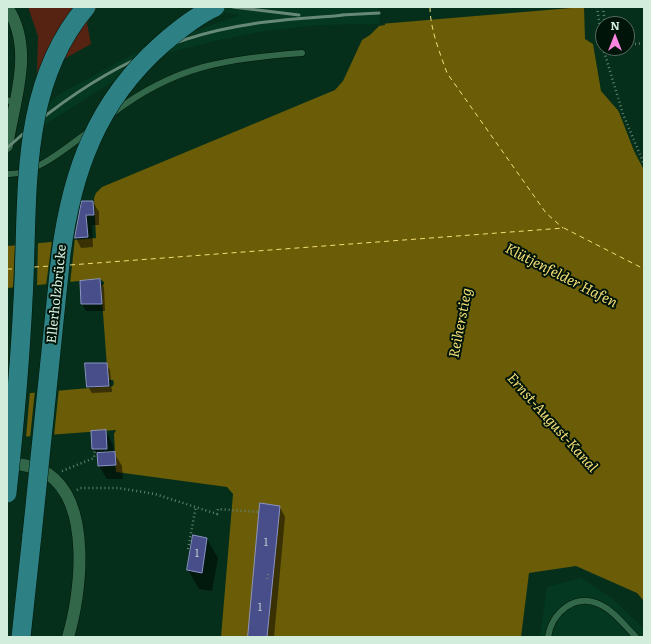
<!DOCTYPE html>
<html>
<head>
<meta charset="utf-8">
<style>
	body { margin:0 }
	#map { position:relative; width:651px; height:644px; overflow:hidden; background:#052f1b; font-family:Literata,serif }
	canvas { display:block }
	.frame { position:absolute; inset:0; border:8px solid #d2eddc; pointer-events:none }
	.north { position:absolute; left:595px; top:16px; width:40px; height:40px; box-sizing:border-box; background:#011409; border:1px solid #556b5d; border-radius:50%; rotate:0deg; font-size:11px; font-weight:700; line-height:16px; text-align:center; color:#d2eddc }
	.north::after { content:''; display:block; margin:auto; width:14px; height:18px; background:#fe86e0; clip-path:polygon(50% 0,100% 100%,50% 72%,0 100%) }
</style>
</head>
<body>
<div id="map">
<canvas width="651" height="644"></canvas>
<div class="frame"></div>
<div class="north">N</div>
</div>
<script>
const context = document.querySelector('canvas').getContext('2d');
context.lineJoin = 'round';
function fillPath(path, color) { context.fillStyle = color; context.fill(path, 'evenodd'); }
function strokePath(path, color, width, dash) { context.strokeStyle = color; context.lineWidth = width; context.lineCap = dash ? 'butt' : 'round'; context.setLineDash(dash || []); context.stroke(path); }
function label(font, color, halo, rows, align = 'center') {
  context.font = font + ' Literata,serif'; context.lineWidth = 4; context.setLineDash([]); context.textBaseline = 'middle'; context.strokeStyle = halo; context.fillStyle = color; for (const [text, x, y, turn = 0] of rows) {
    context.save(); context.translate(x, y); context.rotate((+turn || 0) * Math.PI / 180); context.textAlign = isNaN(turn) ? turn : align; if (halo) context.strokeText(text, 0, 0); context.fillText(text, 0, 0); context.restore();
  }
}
fillPath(new Path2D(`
	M195,7H378L380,24L319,25L266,31L219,40L172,52L125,74L36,130L27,118L61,93L141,50L240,15Z
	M581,578L612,598L644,629V637H540L547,587Z`), '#043820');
fillPath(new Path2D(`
	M28,7H97L87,23L91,44L37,74L38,36Z`), '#562313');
fillPath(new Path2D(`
	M384,7H584L585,39L593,44L601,91L644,140V601L637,593L576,566L529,573L521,637H221L233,494L227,487L116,472L114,434L116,430L7,438V395L113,386L114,383L113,380H108L101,286L104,284V282L100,279L7,288V246L96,238L94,198L96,193L102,187L335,90L343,81L362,40L370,35L379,26L385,25Z`), '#6b5c07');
fillPath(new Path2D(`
	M382,7H583L380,24L383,23Z
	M617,107L644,137V170L634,151Z
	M75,238L70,284L46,286L52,240Z
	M38,241L37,287L13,289L15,243Z
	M59,388L54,436L30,438L35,390Z
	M30,391L26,438L7,440V393Z`), '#052f1b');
fillPath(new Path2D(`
	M93,202L99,212V225H92L93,247L81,248L76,238L78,226Z
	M100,280L104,287L105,311H86L82,304Z
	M106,364L110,370L112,392L92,393L88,387Z
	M106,431L113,445L114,453L122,466L123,479H107L99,466V458L93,449Z
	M280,507L285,517L274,637H249Z
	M194,537L207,539L218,558L212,591L199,589L188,570Z`), '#0007');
strokePath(new Path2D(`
	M430,7C430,29 440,53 447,73L546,213L563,228
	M70,265L564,228L644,269
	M34,267L51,266
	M7,269H15`), '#f3dd76', 1, [5, 4]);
const building = new Path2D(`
	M82,201H93L94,215H86L88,237L75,238Z
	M100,279L102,304H81L80,281Z
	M85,363H107L109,386L87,387Z
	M106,430L107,449H92L91,431Z
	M115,452L116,465L98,466L97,453Z
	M260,503L280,506L267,637H248Z
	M193,535L207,538L202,573L187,570Z`);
fillPath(building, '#484e89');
strokePath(building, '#8b93c5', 1);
const lane = new Path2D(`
	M7,100L15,103
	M113,113C176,65 226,59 302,53
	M7,174C34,176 67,147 88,132
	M548,637C552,613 574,593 599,604C613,610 625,626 636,637`);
const street = new Path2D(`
	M7,146C14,100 35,49 7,7
	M7,463C21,464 37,467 48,474C92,504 81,594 68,637`);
const primary = new Path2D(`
	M21,637L32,535`);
strokePath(lane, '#001508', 7);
strokePath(street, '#001508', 13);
strokePath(primary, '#001508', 20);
strokePath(new Path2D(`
	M597,7L603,48
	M603,7L605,24
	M627,45L644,43
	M603,48L623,114L644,164
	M62,471L94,458L95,449
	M77,490L80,488H118L155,494L217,514L218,509L259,512
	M188,549L196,506
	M267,579L268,574`), '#618471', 2.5, [1, 3]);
strokePath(lane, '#326749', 6);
strokePath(street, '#326749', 12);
strokePath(primary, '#2d8184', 19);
strokePath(new Path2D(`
	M233,7L299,15
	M341,15L379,13
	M7,148C78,84 155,38 252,24C283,19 314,18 345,15`), '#668977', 3);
const primaryBridge = new Path2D(`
	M7,493C14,429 20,364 23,300C29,200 17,88 86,7
	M32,535L61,254C72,171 97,102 161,45C177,31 195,16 215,7`);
strokePath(primaryBridge, '#001508', 20, []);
strokePath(primaryBridge, '#2d8184', 19);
label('11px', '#b0c5c7', null, [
	["1",266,543],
	["1",197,554],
	["1",260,608]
]);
label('13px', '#d2eddc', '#011409', [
	["Ellerholzbrücke",57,294,-84]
]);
label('italic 14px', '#f3dd76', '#011409', [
	["Klütjenfelder Hafen",561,276,27],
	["Reiherstieg",461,323,-79],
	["Ernst-August-Kanal",552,423,48]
]);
</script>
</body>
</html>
